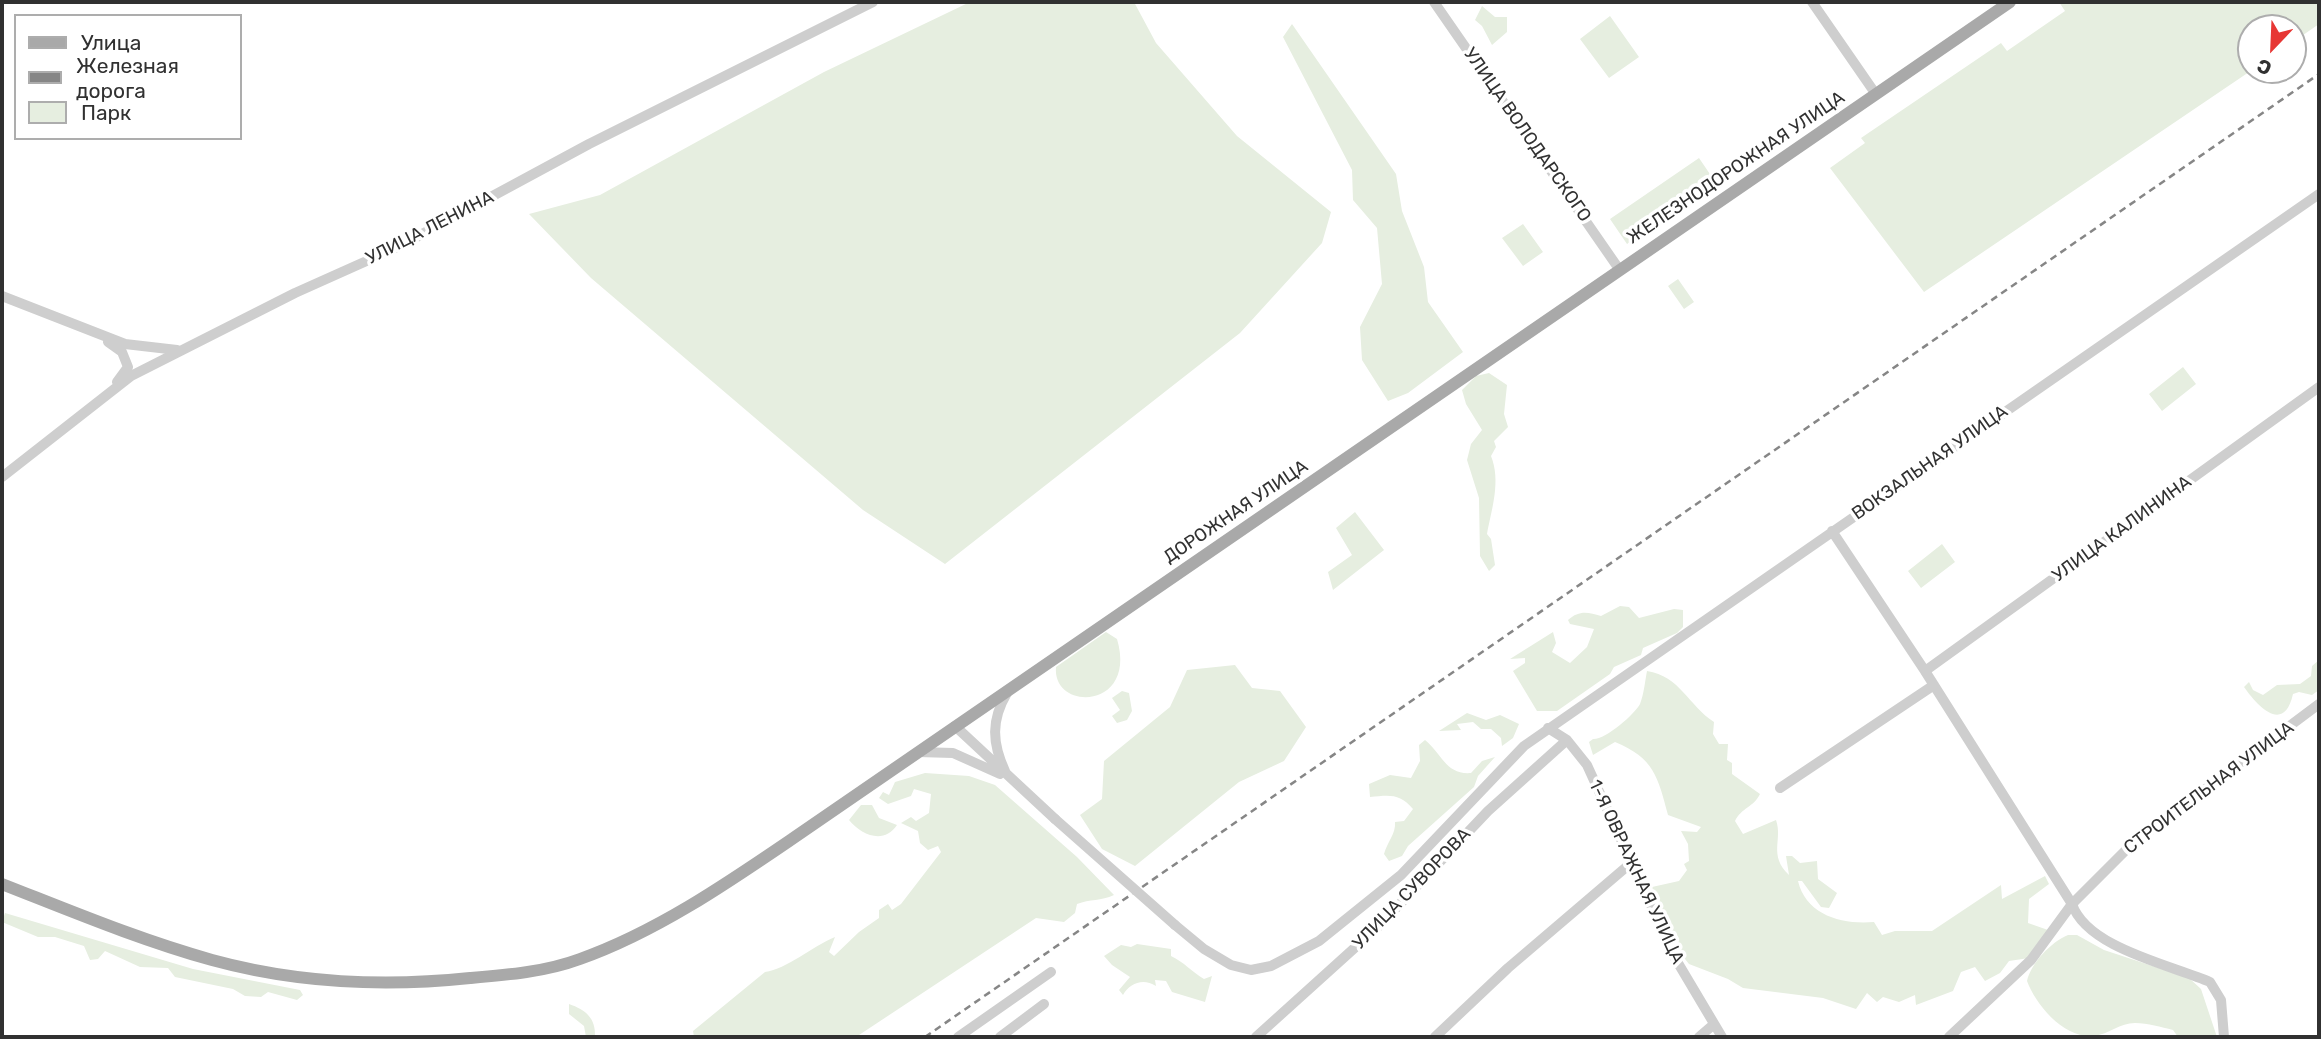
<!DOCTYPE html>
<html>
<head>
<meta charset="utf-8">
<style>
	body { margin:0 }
	#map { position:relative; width:2321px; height:1039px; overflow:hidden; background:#fff; font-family:Rubik,sans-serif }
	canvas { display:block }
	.frame { position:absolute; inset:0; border:4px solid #313131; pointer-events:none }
	.legend { position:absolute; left:14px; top:14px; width:228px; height:126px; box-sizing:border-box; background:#fff; border:2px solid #adadad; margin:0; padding:9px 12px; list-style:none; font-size:21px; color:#313131 }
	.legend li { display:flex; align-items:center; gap:14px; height:35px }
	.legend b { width:35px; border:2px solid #adadad }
	.north { position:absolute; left:2237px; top:14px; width:70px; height:70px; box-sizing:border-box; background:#fff; border:2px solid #adadad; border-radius:50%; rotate:203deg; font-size:19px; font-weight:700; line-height:28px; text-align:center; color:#313131 }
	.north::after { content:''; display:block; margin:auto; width:24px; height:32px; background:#e73734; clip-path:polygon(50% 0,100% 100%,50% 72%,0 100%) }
</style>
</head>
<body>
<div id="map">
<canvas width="2321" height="1039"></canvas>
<div class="frame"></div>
<ul class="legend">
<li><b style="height:9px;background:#a9a9a9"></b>Улица</li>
<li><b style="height:9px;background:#868686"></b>Железная дорога</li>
<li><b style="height:19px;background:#e6eee0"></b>Парк</li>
</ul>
<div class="north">С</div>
</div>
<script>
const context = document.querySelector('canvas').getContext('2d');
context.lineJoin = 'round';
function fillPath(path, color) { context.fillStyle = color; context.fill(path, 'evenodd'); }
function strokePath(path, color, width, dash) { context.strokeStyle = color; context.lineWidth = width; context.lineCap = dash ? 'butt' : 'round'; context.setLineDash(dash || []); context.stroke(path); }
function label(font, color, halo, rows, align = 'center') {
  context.font = font + ' Rubik,sans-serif'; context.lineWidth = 7; context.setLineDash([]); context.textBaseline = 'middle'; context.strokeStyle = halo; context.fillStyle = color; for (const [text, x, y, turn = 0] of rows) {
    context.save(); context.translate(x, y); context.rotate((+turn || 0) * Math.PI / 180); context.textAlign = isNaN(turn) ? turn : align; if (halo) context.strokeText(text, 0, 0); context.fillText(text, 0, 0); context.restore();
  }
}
fillPath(new Path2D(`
	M970,2H1134L1156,43L1237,136L1331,212L1322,243L1240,333L945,564L863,510L591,278L529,214L600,195L824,72Z
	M2059,2H2319V24L2293,42V28H2251L2252,70L1924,292L1830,168L1865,143L1861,138L2001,43L2007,51L2065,11Z
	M1482,6L1495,17H1507V32L1492,45L1482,26L1475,20Z
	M1610,16L1639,57L1609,78L1580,39Z
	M1292,24L1396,174L1402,211L1424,267L1428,302L1463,352L1408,393L1388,401L1362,360L1360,327L1382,284L1377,228L1353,200L1352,170L1283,37Z
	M1699,158L1716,183L1627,244L1610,219Z
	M1523,224L1543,252L1523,266L1502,238Z
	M1678,279L1694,302L1684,309L1668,286Z
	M2183,367L2196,384L2162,411L2149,394Z
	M1489,373L1507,385L1504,414L1508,427L1494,441L1496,447L1491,456C1501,481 1492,508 1487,534L1491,539L1495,565L1489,571L1480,556L1479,498L1467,460L1471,444L1482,430L1466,404L1462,390L1476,376Z
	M1355,512L1384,550L1333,590L1328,572L1352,555L1336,528Z
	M1942,544L1955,562L1921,588L1908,571Z
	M1620,606L1629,607L1639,618L1674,609L1683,610V627L1677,633L1643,648L1641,655L1614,667L1610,674L1557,711H1537L1513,671L1525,663V658L1510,659L1553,632L1556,643L1552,652L1570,663L1587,647L1594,629L1570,624L1568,620C1579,610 1588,612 1601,616Z
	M1106,632L1117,639C1138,710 1052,712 1056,667Z
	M2319,660V690L2312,695L2299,692L2293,694C2284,734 2258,707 2244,687L2249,682L2253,690L2263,695L2277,685L2300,684L2311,676L2312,666Z
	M1235,665L1252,688L1280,691L1306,727L1284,761L1239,782L1135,866L1102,849L1080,815L1102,799L1104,761L1170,707L1187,670Z
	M1647,671C1680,676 1689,706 1714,722L1713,734L1719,744H1728L1727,760L1732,763V774L1760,794C1754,807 1741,808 1735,821L1743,834L1776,820C1783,840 1768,855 1789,875L1786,856H1792L1800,863L1817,861L1818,879L1837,893L1829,908L1821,907L1802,881H1798C1806,915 1842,925 1874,922L1882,935L1895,931H1932L2001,885L2002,899L2045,876L2049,884L2029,899L2028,923L2048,930L2029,958L2009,961L2000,973L1985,981L1975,967L1961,972L1953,991L1916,1005L1915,995L1899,1002L1883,997L1877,1002L1867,993L1856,1009L1823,998L1743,988L1728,979L1689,964L1681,954L1652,887L1679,881L1687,870L1684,864L1689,861L1688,844L1681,831L1697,832L1701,827L1668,815C1658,777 1654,758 1615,742L1593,755L1589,742L1593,739C1605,740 1635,714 1640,704C1644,694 1645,681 1647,671Z
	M1122,691L1129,693L1132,711L1127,720L1117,723L1112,716L1120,710L1112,698Z
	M1467,713L1486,720L1500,715L1519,724L1513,738L1502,746L1501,738L1491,729H1481L1473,722L1457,724L1461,730L1439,731Z
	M1425,740C1442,754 1446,775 1471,773L1482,761L1495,757L1478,776L1474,787L1408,846L1402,856L1389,861L1384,854C1387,842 1396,834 1395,822L1404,821L1413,809C1400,793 1389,795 1370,797L1369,784L1390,775L1411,778L1420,761L1419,745Z
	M925,773L969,776L995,785L1077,857L1114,895C1101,901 1090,899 1077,904L1075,913L1064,922L1036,918L856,1037H694L693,1031L765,972C787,969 811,947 835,937L829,952L834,956L859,932L879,918V910L888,904L892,910L901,904L941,852L938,846L928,850L920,843L918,831L901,823L911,817L916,821L929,813L931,794L914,789L911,796L888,804L879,798L883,792L889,795L895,782Z
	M861,805H872L879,818L897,825C884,845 861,835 849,820Z
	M5,913L193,969L300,990L303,995L297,1000L268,992L261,997L245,996L233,989L175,977L168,968L140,967L105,951L98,959L90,960L84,946L55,937H38L2,922Z
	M2068,935H2077L2104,950L2189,978L2201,989L2217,1037H2178L2173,1030C2161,1027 2148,1023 2135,1023C2120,1023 2109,1034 2094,1036C2064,1039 2036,1005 2027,981C2031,963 2051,942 2068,935Z
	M1137,944L1171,949V956C1184,962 1192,972 1204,979L1212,976L1205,1002L1172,992L1166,981L1155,980L1156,986C1143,978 1130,983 1123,995L1119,990L1130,977L1112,965L1104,956L1121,945L1131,947Z
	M569,1004C586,1010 596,1018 595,1037H586L584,1026L569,1014Z`), '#e6eee0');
strokePath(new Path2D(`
	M1434,2L1619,269
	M1812,2L1875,93
	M2,296L125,344L177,350
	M108,342L122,352L128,367L117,382
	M2,477L131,376L295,293L400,246L589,144L873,2
	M1832,531L1925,671L2072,904C2087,948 2171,965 2210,982L2221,1000L2224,1037
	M1925,671L2319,387
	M955,726L1055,819
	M1548,728L1567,740L1587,765L1675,958L1722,1037
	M918,752L953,753L1000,774
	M1005,771C992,743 991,720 1007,693
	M1780,788L1934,685
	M1175,925L1204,949L1231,965L1251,970L1271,966L1319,941L1401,875L1524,746L2319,194
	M958,1037L1051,972
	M1000,1037L1044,1004
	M1256,1037L1380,925L1488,811L1567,740
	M1435,1037L1508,968L1631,863
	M1699,1037L1713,1025
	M1949,1037L2031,960L2072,904L2132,844L2319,704`), '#cecece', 10);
strokePath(new Path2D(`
	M2,884C71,911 140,940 212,960C296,983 384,987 470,978C507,975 545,972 580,959C656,932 726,884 792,839L2010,2`), '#a9a9a9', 12);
strokePath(new Path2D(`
	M925,1037L2319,74`), '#868686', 2.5, [7, 5]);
strokePath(new Path2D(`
	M1055,819L1175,925`), '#cecece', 10);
label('18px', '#313131', '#fff', [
	["УЛИЦА ВОЛОДАРСКОГО",1527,135,55],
	["ЖЕЛЕЗНОДОРОЖНАЯ УЛИЦА",1736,168,-34],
	["УЛИЦА ЛЕНИНА",430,228,-27],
	["ВОКЗАЛЬНАЯ УЛИЦА",1930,463,-35],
	["ДОРОЖНАЯ УЛИЦА",1236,512,-34],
	["УЛИЦА КАЛИНИНА",2122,529,-36],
	["СТРОИТЕЛЬНАЯ УЛИЦА",2209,788,-37],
	["1-Я ОВРАЖНАЯ УЛИЦА",1636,872,65],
	["УЛИЦА СУВОРОВА",1412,889,-46]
]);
</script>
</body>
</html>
